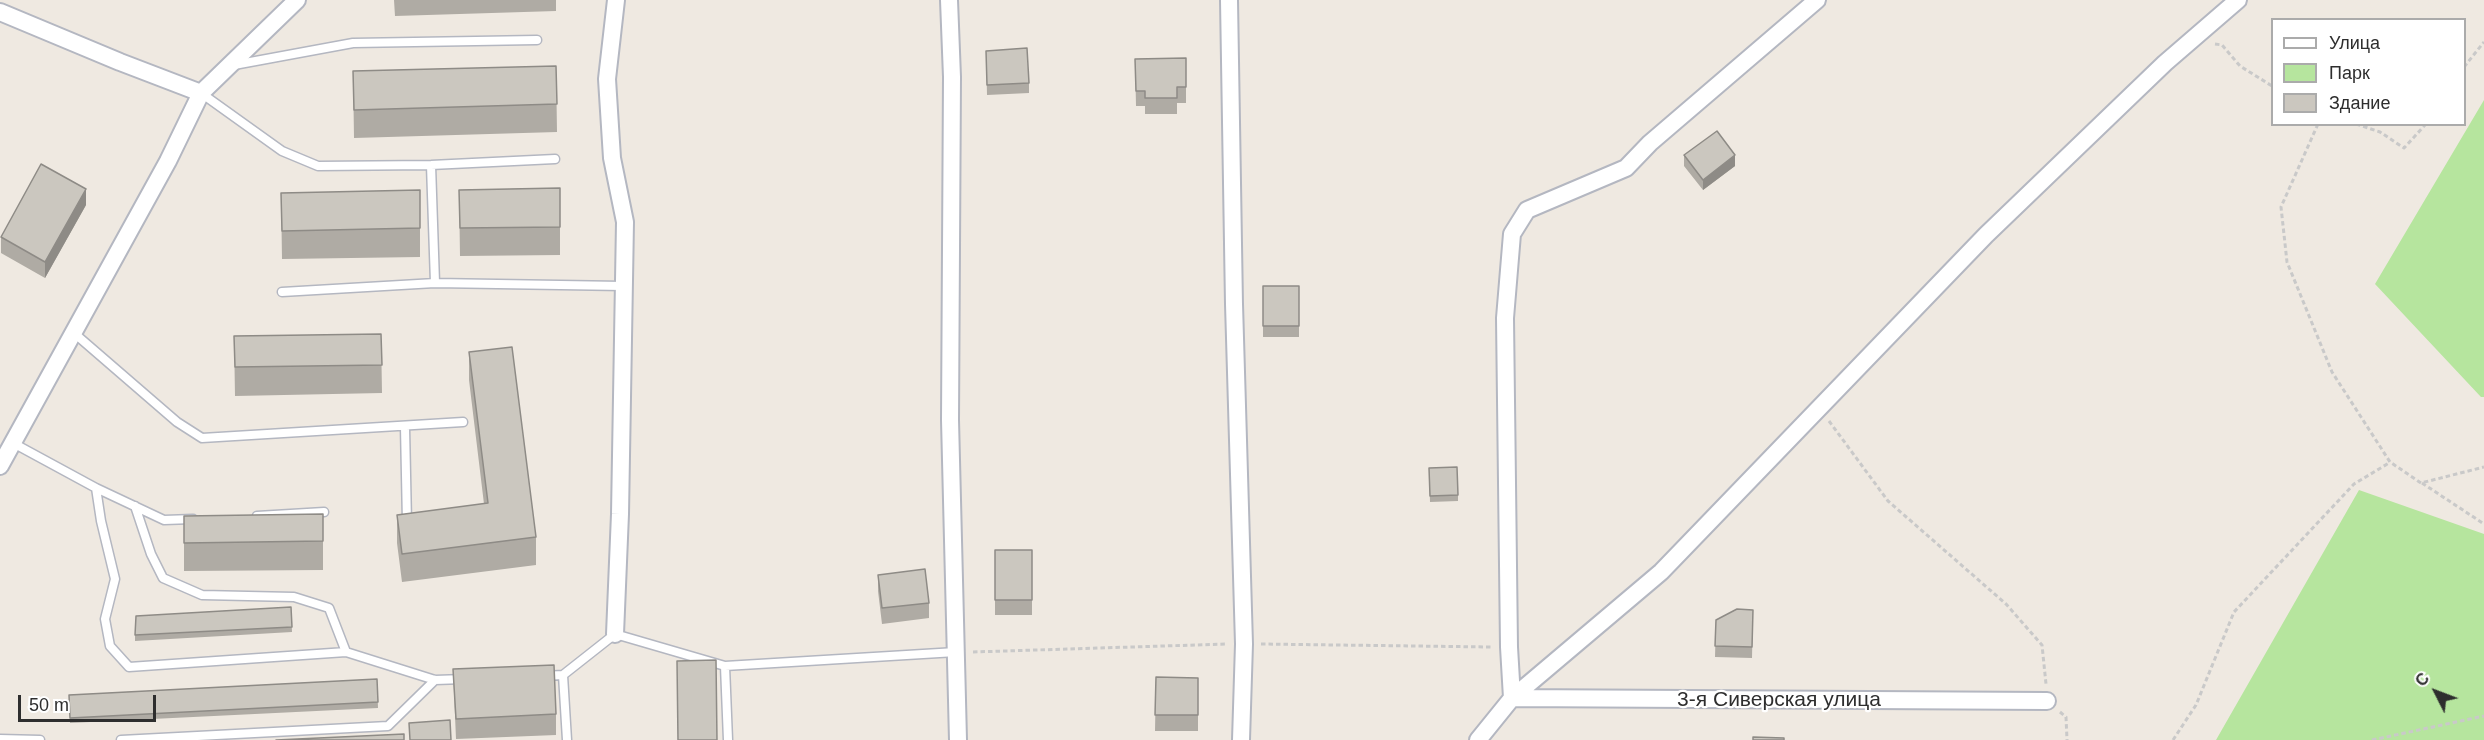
<!DOCTYPE html>
<html>
<head>
<meta charset="utf-8">
<style>
	body { margin:0 }
	#map { position:relative; width:2484px; height:740px; overflow:hidden; background:#efe9e1; font-family:Helvetica,sans-serif }
	canvas { display:block }
	.legend { position:absolute; left:2271px; top:18px; width:195px; height:108px; box-sizing:border-box; background:#fff; border:2px solid #ababab; margin:0; padding:8px 10px; list-style:none; font-size:18px; color:#2e2e2e }
	.legend li { display:flex; align-items:center; gap:12px; height:30px }
	.legend b { width:30px; border:2px solid #ababab }
	.north { position:absolute; left:2406px; top:662px; width:60px; height:60px; -webkit-text-stroke:4px #fff; paint-order:stroke; rotate:312deg; font-size:16px; font-weight:700; line-height:24px; text-align:center; color:#2e2e2e }
	.north::after { content:''; display:block; margin:auto; width:21px; height:27px; background:#2e2e2e; clip-path:polygon(50% 0,100% 100%,50% 72%,0 100%) }
	.scale { position:absolute; left:18px; top:695px; width:138px; height:27px; box-sizing:border-box; border:3px solid #2e2e2e; border-top:0; padding-left:8px; font-size:18px; line-height:21px; white-space:nowrap; color:#2e2e2e; -webkit-text-stroke:4px #fff; paint-order:stroke }
</style>
</head>
<body>
<div id="map">
<canvas width="2484" height="740"></canvas>
<ul class="legend">
<li><b style="height:8px;background:#fff"></b>Улица</li>
<li><b style="height:16px;background:#b6e59e"></b>Парк</li>
<li><b style="height:16px;background:#cbc7bf"></b>Здание</li>
</ul>
<div class="north">С</div>
<div class="scale">50 m</div>
</div>
<script>
const context = document.querySelector('canvas').getContext('2d');
context.lineJoin = 'round';
function fillPath(path, color) { context.fillStyle = color; context.fill(path, 'evenodd'); }
function strokePath(path, color, width, dash) { context.strokeStyle = color; context.lineWidth = width; context.lineCap = dash ? 'butt' : 'round'; context.setLineDash(dash || []); context.stroke(path); }
function label(font, color, halo, rows, align = 'center') {
  context.font = font + ' Helvetica,sans-serif'; context.lineWidth = 4.5; context.setLineDash([]); context.textBaseline = 'middle'; context.strokeStyle = halo; context.fillStyle = color; for (const [text, x, y, turn = 0] of rows) {
    context.save(); context.translate(x, y); context.rotate((+turn || 0) * Math.PI / 180); context.textAlign = isNaN(turn) ? turn : align; if (halo) context.strokeText(text, 0, 0); context.fillText(text, 0, 0); context.restore();
  }
}
fillPath(new Path2D(`
	M2484,100V397H2481L2375,284Z
	M2359,490L2484,534V740H2216Z`), '#b6e59e');
const lane = new Path2D(`
	M234,65L353,43L537,40
	M201,93L282,151L318,166L431,165L555,159
	M431,165L435,283
	M282,292L435,283L623,286
	M74,333L177,422L202,438L463,422
	M405,427L407,523
	M13,443L96,488L101,521L115,579L105,619L110,646L129,667L346,652L435,680L464,679
	M96,488L164,520L193,519
	M135,506L151,554L163,578L202,595L294,597L329,608L346,652
	M257,516L324,512
	M725,666L956,652
	M543,676L563,675
	M0,739L40,740
	M121,740L388,726L435,680
	M567,740L563,675L615,634L725,666L728,740`);
const street = new Path2D(`
	M949,0L952,77L950,420L958,740
	M1229,0L1234,304L1244,644L1241,740
	M0,12L120,62L201,93L168,161L0,466
	M201,93L297,0
	M615,634L620,514L625,222L612,158L607,79L616,0
	M1512,698L1509,647L1505,318L1512,234L1527,210L1626,168L1650,143L1817,0
	M1512,698L2047,701
	M1478,740L1512,698L1661,572L1986,235L2165,63L2238,0`);
strokePath(lane, '#b4b7c1', 11);
strokePath(street, '#b4b7c1', 20);
strokePath(new Path2D(`
	M2215,44L2222,45L2240,66L2272,86
	M2464,67L2484,42
	M2318,124L2281,207L2287,262L2332,372L2390,462L2421,483L2484,467
	M2356,124L2380,132L2404,148L2426,124
	M1829,421L1888,501L2006,604L2042,645L2046,684
	M2422,483L2484,524
	M1261,644L1491,647
	M973,652L1227,644
	M2060,712L2066,717L2067,740
	M2173,740L2196,705L2234,612L2354,484L2389,463
	M2372,740L2484,716`), '#c9c9c9', 3, [4.5, 3]);
strokePath(lane, '#fff', 8);
strokePath(street, '#fff', 16);
fillPath(new Path2D(`
	M394,0H556V11L395,16Z
	M986,51L1029,83V93L987,95Z
	M1186,58V103H1177V114H1145V106H1136L1135,59Z
	M556,66L557,132L354,138L353,71Z
	M1684,155L1735,166L1703,190L1684,166Z
	M560,188V255L460,256L459,190Z
	M281,193L420,228V257L282,259Z
	M86,205L45,278L1,253V237Z
	M1263,286H1299V337H1263Z
	M381,334L382,393L235,396L234,336Z
	M469,352L536,537V565L402,582L397,543V515L484,504L469,380Z
	M1429,468L1458,495V501L1430,502Z
	M323,514V570L184,571V516Z
	M995,550H1032V615H995Z
	M878,575L929,603V618L882,624L878,591Z
	M291,607L292,632L135,641V635Z
	M1753,610L1752,658L1715,657L1716,620Z
	M453,669L556,714V735L456,739Z
	M1156,677L1198,678V731H1155Z
	M377,679L378,708L70,723L69,695Z`), '#afaba4');
fillPath(new Path2D(`
	M1735,155V166L1703,190V180Z
	M86,189V205L45,278V262Z`), '#8e8b86');
const building = new Path2D(`
	M1027,48L1029,83L987,85L986,51Z
	M1186,58V87H1177V98H1145V91H1136L1135,59Z
	M556,66L557,104L354,110L353,71Z
	M1717,131L1735,155L1703,180L1684,155Z
	M41,164L86,189L45,262L1,237Z
	M560,188V227L460,228L459,190Z
	M420,190V228L282,231L281,193Z
	M1263,286H1299V326H1263Z
	M381,334L382,365L235,367L234,336Z
	M512,347L536,537L402,554L397,515L488,503L469,352Z
	M1457,467L1458,495L1430,496L1429,468Z
	M323,514V541L184,543V516Z
	M995,550H1032V600H995Z
	M925,569L929,603L882,608L878,575Z
	M291,607L292,627L135,635L136,616Z
	M1737,609L1753,610L1752,647L1715,646L1716,620Z
	M716,660L717,740H678L677,661Z
	M554,665L556,714L456,719L453,669Z
	M1156,677L1198,678V715H1155Z
	M377,679L378,702L70,718L69,695Z
	M450,720L451,740H410L409,723Z
	M404,734V740H276Z
	M1753,737L1784,738V740H1753Z`);
fillPath(building, '#cbc7bf');
strokePath(building, '#8e8b86', 1.5);
label('21px', '#2e2e2e', '#fff', [
	["3-я Сиверская улица",1779,700]
]);
</script>
</body>
</html>
